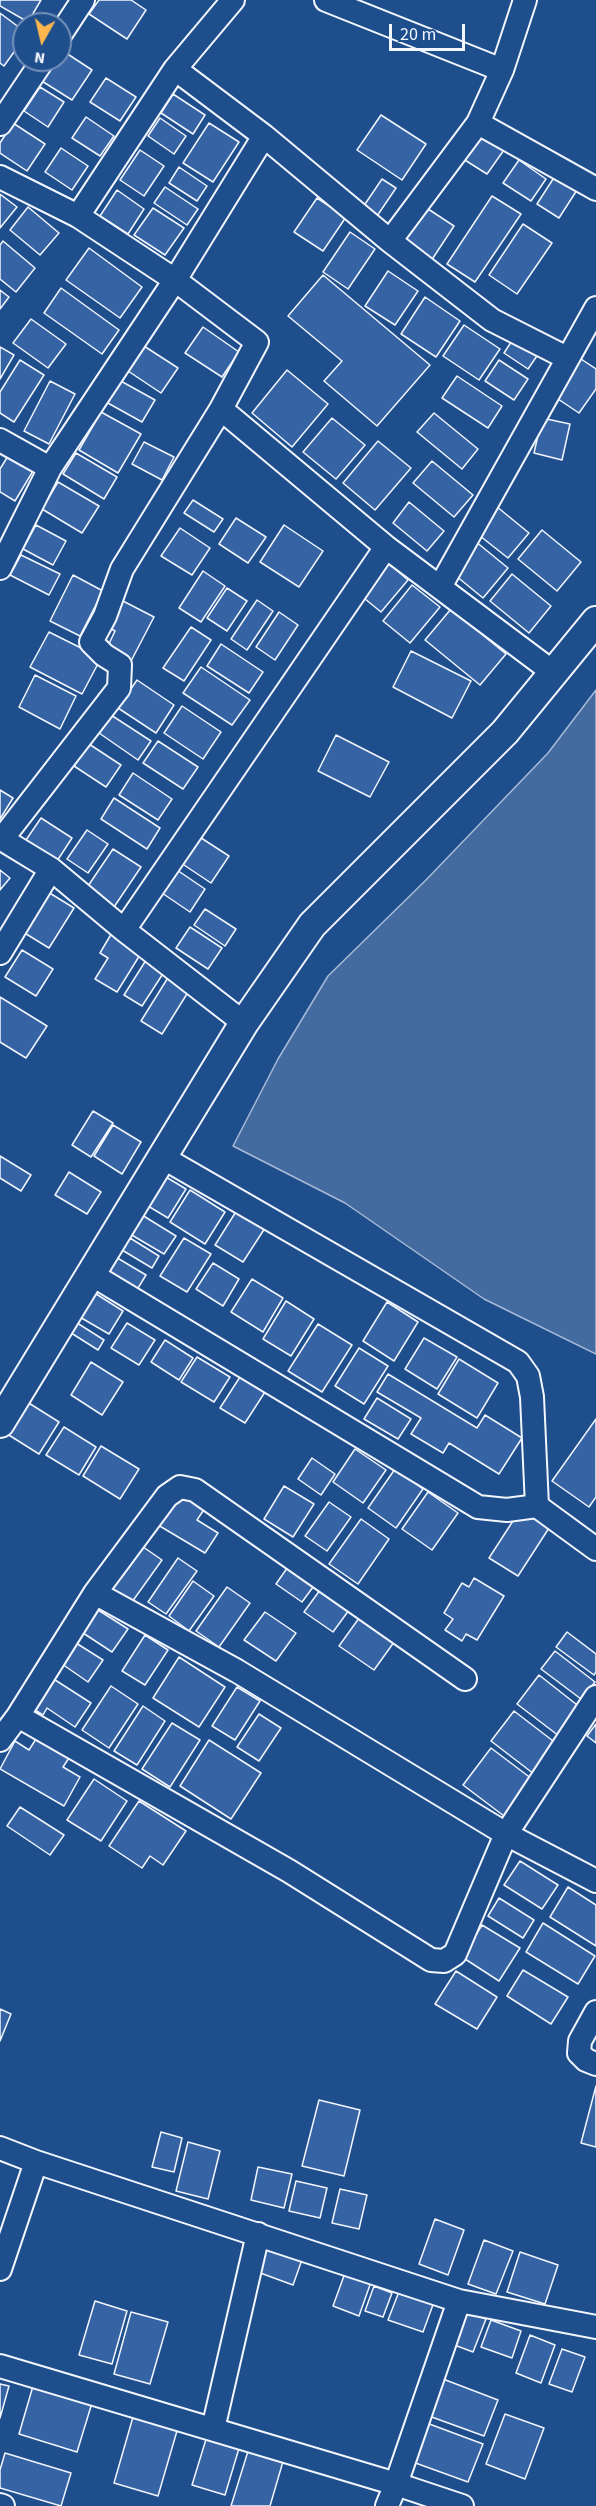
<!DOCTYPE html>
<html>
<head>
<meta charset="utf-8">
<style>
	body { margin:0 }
	#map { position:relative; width:596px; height:2506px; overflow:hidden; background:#1f4e8c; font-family:"Source Sans 3",sans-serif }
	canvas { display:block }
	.north { position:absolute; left:12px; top:12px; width:60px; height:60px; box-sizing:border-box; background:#1f4e8c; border:2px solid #7391ba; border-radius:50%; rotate:188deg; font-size:16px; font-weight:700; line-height:24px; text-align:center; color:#f2f6ff }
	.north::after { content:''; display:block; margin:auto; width:21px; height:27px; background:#ffb74d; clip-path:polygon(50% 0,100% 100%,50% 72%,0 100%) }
	.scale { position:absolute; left:389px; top:24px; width:76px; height:27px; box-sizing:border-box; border:3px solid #f2f6ff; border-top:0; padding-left:8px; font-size:18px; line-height:21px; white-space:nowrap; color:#f2f6ff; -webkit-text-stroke:4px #1f4e8c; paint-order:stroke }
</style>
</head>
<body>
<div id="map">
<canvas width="596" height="2506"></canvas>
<div class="north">N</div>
<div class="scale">20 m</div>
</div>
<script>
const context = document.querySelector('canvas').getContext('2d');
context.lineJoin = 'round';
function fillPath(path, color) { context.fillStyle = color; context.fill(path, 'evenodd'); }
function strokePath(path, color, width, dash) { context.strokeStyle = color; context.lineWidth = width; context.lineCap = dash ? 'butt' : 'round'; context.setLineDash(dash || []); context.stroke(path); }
const water = new Path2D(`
	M596,690V1354L484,1299L345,1203L233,1146L278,1059L328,976L425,881L548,753Z`);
fillPath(water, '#446ba0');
strokePath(water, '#a8bbd7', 1.5);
const building = new Path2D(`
	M0,0H41L28,22L0,6Z
	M99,0H131L146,10L127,39L89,14Z
	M0,13L24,31V38L4,66L0,63Z
	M60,49L92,70L72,100L37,78L49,60H60Z
	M106,78L136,97L120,121L90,102Z
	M40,87L64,102L48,127L24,111Z
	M173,94L205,115L193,134L161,113Z
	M381,115L426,144L402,180L357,150Z
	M86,117L114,136L100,156L72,138Z
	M160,118L186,136L174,154L148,136Z
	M13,123L45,144L27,171L0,153V143Z
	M209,123L239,142L213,182L183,163Z
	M477,132L504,150L487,174L460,157Z
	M61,148L88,166L72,190L45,172Z
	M140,150L164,166L144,196L120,180Z
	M519,160L546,179L531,201L503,183Z
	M179,167L207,186L197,201L169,183Z
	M555,176L577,190L559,218L537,204Z
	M382,179L396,188L375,219L361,210Z
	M165,187L198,209L187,225L154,203Z
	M117,190L144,209L128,234L100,216Z
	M0,194L17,207L0,228Z
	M492,196L521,214L475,282L447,264Z
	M317,198L346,217L323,251L294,232Z
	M422,205L454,226L431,261L399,240Z
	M28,207L59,233L40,255L10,230Z
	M153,208L184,228L165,255L134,235Z
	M523,224L552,243L517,294L489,275Z
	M350,232L375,249L348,289L323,272Z
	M3,241L35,268L16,292L0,279V245Z
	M89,248L142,287L120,318L66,280Z
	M388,271L418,291L395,325L365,306Z
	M323,275L430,365L377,426L324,381L342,361L288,316Z
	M61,288L119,330L102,354L44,313Z
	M0,290L9,297L0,309Z
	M425,297L460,321L436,357L401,334Z
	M31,319L66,344L48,368L13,343Z
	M464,325L500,349L479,380L443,356Z
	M203,327L239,352L222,377L185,353Z
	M517,333L541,350L528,369L504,353Z
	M144,346L178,368L161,393L128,371Z
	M0,347L14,355L0,379Z
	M578,357L596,369V389L579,413L552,395Z
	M20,360L44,375L14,422L0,413V392Z
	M499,360L528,379L514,400L485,381Z
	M287,370L328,404L292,447L252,413Z
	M457,376L502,406L488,428L442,398Z
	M119,380L155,400L142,422L106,402Z
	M50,381L75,394L49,444L24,431Z
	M101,412L141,434L118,473L79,450Z
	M434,413L478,449L462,469L417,432Z
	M332,418L365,445L336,479L303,452Z
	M542,418L570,424L562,460L534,453Z
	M378,441L411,468L375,510L343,483Z
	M144,442L174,457L162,480L132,464Z
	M76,453L117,477L104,499L63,474Z
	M8,456L33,471L15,501L0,492V469Z
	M432,461L473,495L454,517L413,483Z
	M58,482L99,506L82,533L42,509Z
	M193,500L223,519L214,532L184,513Z
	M409,502L444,531L427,551L393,523Z
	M496,506L529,533L508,558L475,532Z
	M236,518L266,537L248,563L219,544Z
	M36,525L66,541L53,565L23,549Z
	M284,525L323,551L299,587L260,562Z
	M180,528L210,548L192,575L161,556Z
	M542,530L581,562L557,591L518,559Z
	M475,541L508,568L483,598L450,571Z
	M21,555L60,574L49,595L10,575Z
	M386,561L408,580L381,612L359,594Z
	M203,571L225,586L201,622L179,608Z
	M512,574L551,606L529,633L490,601Z
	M73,575L103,591L80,636L50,621Z
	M412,585L440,607L410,643L383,621Z
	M227,588L247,601L227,631L207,618Z
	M121,600L154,617L130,663L106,650L115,631L108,627Z
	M257,600L273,611L247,650L231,639Z
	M451,609L506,654L480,685L425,640Z
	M279,612L298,625L275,660L256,647Z
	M191,627L211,640L184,681L163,668Z
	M49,632L101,658L82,694L30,667Z
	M221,644L263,672L249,693L207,666Z
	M411,651L471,681L452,718L393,687Z
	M201,667L250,700L232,725L183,693Z
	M35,675L76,696L60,729L19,707Z
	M137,680L174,705L156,733L118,708Z
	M182,706L221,732L203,759L164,733Z
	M111,715L151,741L138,760L99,733Z
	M336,735L389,762L370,797L318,771Z
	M158,741L198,767L183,789L143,763Z
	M89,744L121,765L106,787L74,766Z
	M133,773L172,799L158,820L119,795Z
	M0,790L13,798L0,819Z
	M114,798L160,828L147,849L101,819Z
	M41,818L72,838L57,861L26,840Z
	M87,830L108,844L88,873L67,859Z
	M195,834L229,856L211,883L178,861Z
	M113,849L141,867L114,907L86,889Z
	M174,868L205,889L190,912L159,891Z
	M0,870L10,878L0,890Z
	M48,892L74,908L49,948L23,932Z
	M205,909L236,929L225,946L194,925Z
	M190,927L222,948L208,969L176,948Z
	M113,931L143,950L117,992L95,979L108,958L100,953Z
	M22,950L53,969L36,996L5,977Z
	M148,957L166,969L142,1006L124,995Z
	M169,976L190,989L162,1034L141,1021Z
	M0,997L47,1026L26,1058L0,1042Z
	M93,1111L113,1123L91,1157L72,1145Z
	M113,1125L141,1142L122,1174L94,1156Z
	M0,1156L31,1175L21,1191L0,1178Z
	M69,1172L101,1192L87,1214L55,1195Z
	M166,1177L186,1189L168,1218L148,1206Z
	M190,1190L225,1212L205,1244L170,1222Z
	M237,1210L265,1228L243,1262L215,1245Z
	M142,1215L176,1236L164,1254L130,1234Z
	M130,1238L159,1256L152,1268L122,1250Z
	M184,1238L211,1254L187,1292L160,1276Z
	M114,1256L146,1275L135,1293L103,1273Z
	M213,1263L239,1279L223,1306L196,1289Z
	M252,1279L283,1298L263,1332L231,1312Z
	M93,1292L123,1311L109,1334L78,1316Z
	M286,1301L314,1319L291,1356L263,1339Z
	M387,1302L418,1322L394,1361L363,1341Z
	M74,1321L104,1340L98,1350L68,1331Z
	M127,1323L155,1340L139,1365L111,1348Z
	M318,1324L352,1345L322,1392L288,1371Z
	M424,1338L457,1357L437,1389L405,1369Z
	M165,1340L193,1358L179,1380L151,1362Z
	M359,1348L388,1366L364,1404L335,1386Z
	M197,1357L230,1377L214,1402L181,1382Z
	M459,1359L498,1383L477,1418L438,1394Z
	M91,1362L123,1382L102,1415L71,1395Z
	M388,1374L477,1428L485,1415L522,1438L499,1474L449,1443L443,1453L411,1434L421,1418L377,1392Z
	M240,1377L265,1392L245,1423L220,1408Z
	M377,1398L411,1419L398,1439L364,1419Z
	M24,1400L59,1422L39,1454L4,1432Z
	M596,1419V1497L589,1507L552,1481Z
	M64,1427L96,1447L79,1475L46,1455Z
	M101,1446L139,1469L120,1499L83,1476Z
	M355,1449L386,1470L363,1503L333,1482Z
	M312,1458L335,1474L321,1495L298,1479Z
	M395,1469L423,1489L396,1528L368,1508Z
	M284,1486L314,1504L293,1537L264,1519Z
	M179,1492L205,1508L197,1520L218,1533L205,1553L158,1525Z
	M428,1492L458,1513L432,1550L402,1529Z
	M329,1502L351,1517L327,1551L305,1536Z
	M520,1510L549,1528L518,1576L489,1558Z
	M361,1519L389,1539L358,1584L329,1564Z
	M136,1542L162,1560L132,1602L107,1585Z
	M178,1558L197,1571L166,1614L148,1602Z
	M290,1564L316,1583L302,1602L276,1584Z
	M474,1578L504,1596L477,1640L466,1634L462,1641L445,1630L453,1619L444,1613L462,1583L469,1587Z
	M193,1581L214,1596L189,1631L169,1616Z
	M323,1586L352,1606L333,1632L304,1612Z
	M227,1587L250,1603L219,1647L196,1631Z
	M95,1608L128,1629L112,1652L80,1631Z
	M265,1612L296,1633L276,1661L244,1640Z
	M362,1614L397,1638L374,1670L339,1646Z
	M567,1632L596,1654V1672L594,1675L556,1647Z
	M145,1635L168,1650L145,1685L122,1671Z
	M76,1643L103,1660L88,1682L62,1664Z
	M555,1651L595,1682L581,1699L541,1669Z
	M179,1657L225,1687L199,1727L153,1698Z
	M539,1675L581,1708L559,1736L517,1704Z
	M52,1678L91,1703L75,1727L47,1708L43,1715L32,1708Z
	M111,1686L138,1704L109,1748L82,1730Z
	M237,1687L260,1701L235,1740L212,1726Z
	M143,1706L165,1721L137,1765L114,1751Z
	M514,1711L557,1744L534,1774L491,1741Z
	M259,1714L281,1728L259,1761L237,1747Z
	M172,1723L200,1740L170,1787L142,1769Z
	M596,1724V1743L587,1736Z
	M36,1739L69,1758L63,1767L80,1777L64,1806L0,1769L15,1741L29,1750Z
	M209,1740L261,1773L231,1819L180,1786Z
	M491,1748L536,1782L508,1819L463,1785Z
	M94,1779L127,1801L101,1841L67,1820Z
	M139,1801L186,1831L163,1865L150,1856L142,1868L109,1846Z
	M20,1807L64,1835L50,1855L7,1826Z
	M520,1861L558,1885L542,1909L504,1885Z
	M568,1887L596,1905V1946L550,1917Z
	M499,1898L534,1920L523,1938L488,1916Z
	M543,1923L595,1956L578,1984L526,1952Z
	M482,1925L520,1948L499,1981L462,1957Z
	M523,1970L568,1997L551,2024L507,1996Z
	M456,1971L497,1997L477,2029L435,2004Z
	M0,2009L11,2014L0,2041Z
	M596,2086V2147L581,2143Z
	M319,2100L360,2110L344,2176L302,2166Z
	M161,2132L182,2138L174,2172L152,2167Z
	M188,2142L220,2151L208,2199L176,2191Z
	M258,2167L292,2174L284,2208L251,2200Z
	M296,2181L327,2188L320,2218L289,2211Z
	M340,2189L367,2195L359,2229L332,2223Z
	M435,2219L464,2230L448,2275L419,2264Z
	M266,2240L304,2254L293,2285L255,2271Z
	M484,2240L513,2251L496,2294L468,2284Z
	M520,2252L558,2265L545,2304L507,2292Z
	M345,2273L371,2282L359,2316L333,2306Z
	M374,2286L392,2293L383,2317L365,2311Z
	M400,2289L434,2302L423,2332L388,2320Z
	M95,2301L127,2311L112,2364L79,2355Z
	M462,2310L486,2319L473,2352L449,2343Z
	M131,2312L168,2322L150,2384L114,2374Z
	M491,2320L521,2331L512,2358L481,2347Z
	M530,2335L555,2345L541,2383L516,2373Z
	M562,2349L585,2357L572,2392L549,2384Z
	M443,2379L498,2400L484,2436L429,2416Z
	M0,2384L9,2386L0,2418Z
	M33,2386L92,2403L77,2452L19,2434Z
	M135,2410L179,2424L158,2496L114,2483Z
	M505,2414L544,2428L525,2479L486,2464Z
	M424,2422L483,2444L468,2482L410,2461Z
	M207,2436L240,2445L225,2495L192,2485Z
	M249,2448L284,2458L270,2506H231Z
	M5,2453L71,2473L61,2506L0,2488V2470Z`);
fillPath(building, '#3563a3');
strokePath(building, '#f2f6ff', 1.5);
const minor = new Path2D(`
	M233,0L175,69L78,216L175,280L257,342L221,409L386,547L554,673
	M326,0L502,70L478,123L596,189
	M60,35L83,0
	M175,69L264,136
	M502,70L525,0
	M0,124L43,60
	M0,177L78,216
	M390,241L492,320L567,358
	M0,440L50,468
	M0,568L50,468L175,280L264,136L390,241L478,123
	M440,587L596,308
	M0,838L51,869
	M2,839L119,688L120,665L104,655L91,642L105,616L122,569L221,409
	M0,953L51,869L124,930
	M244,1023L124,930L386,547
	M162,1157L518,1362L528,1376L532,1397L537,1506
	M91,1274L478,1507L507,1510L537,1506L596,1549
	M95,1593L237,1671L506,1834L596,1881
	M18,1716L289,1871L431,1960L444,1961L455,1954L506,1834L596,1697
	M0,1740L18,1716L95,1593L167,1496L180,1487L195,1490L465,1679
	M596,2012L580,2041L579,2053L586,2060L596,2064
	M0,2148L36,2162L0,2269
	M36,2162L459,2301L596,2327
	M459,2301L396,2484L462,2506
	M0,2366L396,2484L387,2506
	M213,2429L258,2234
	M0,2505L3,2506`);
const tertiary = new Path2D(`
	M0,1423L244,1023L312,925L505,732L596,621`);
strokePath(minor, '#f2f6ff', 26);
strokePath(tertiary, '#f2f6ff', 32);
strokePath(minor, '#1f4e8c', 22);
strokePath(tertiary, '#1f4e8c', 28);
</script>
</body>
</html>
